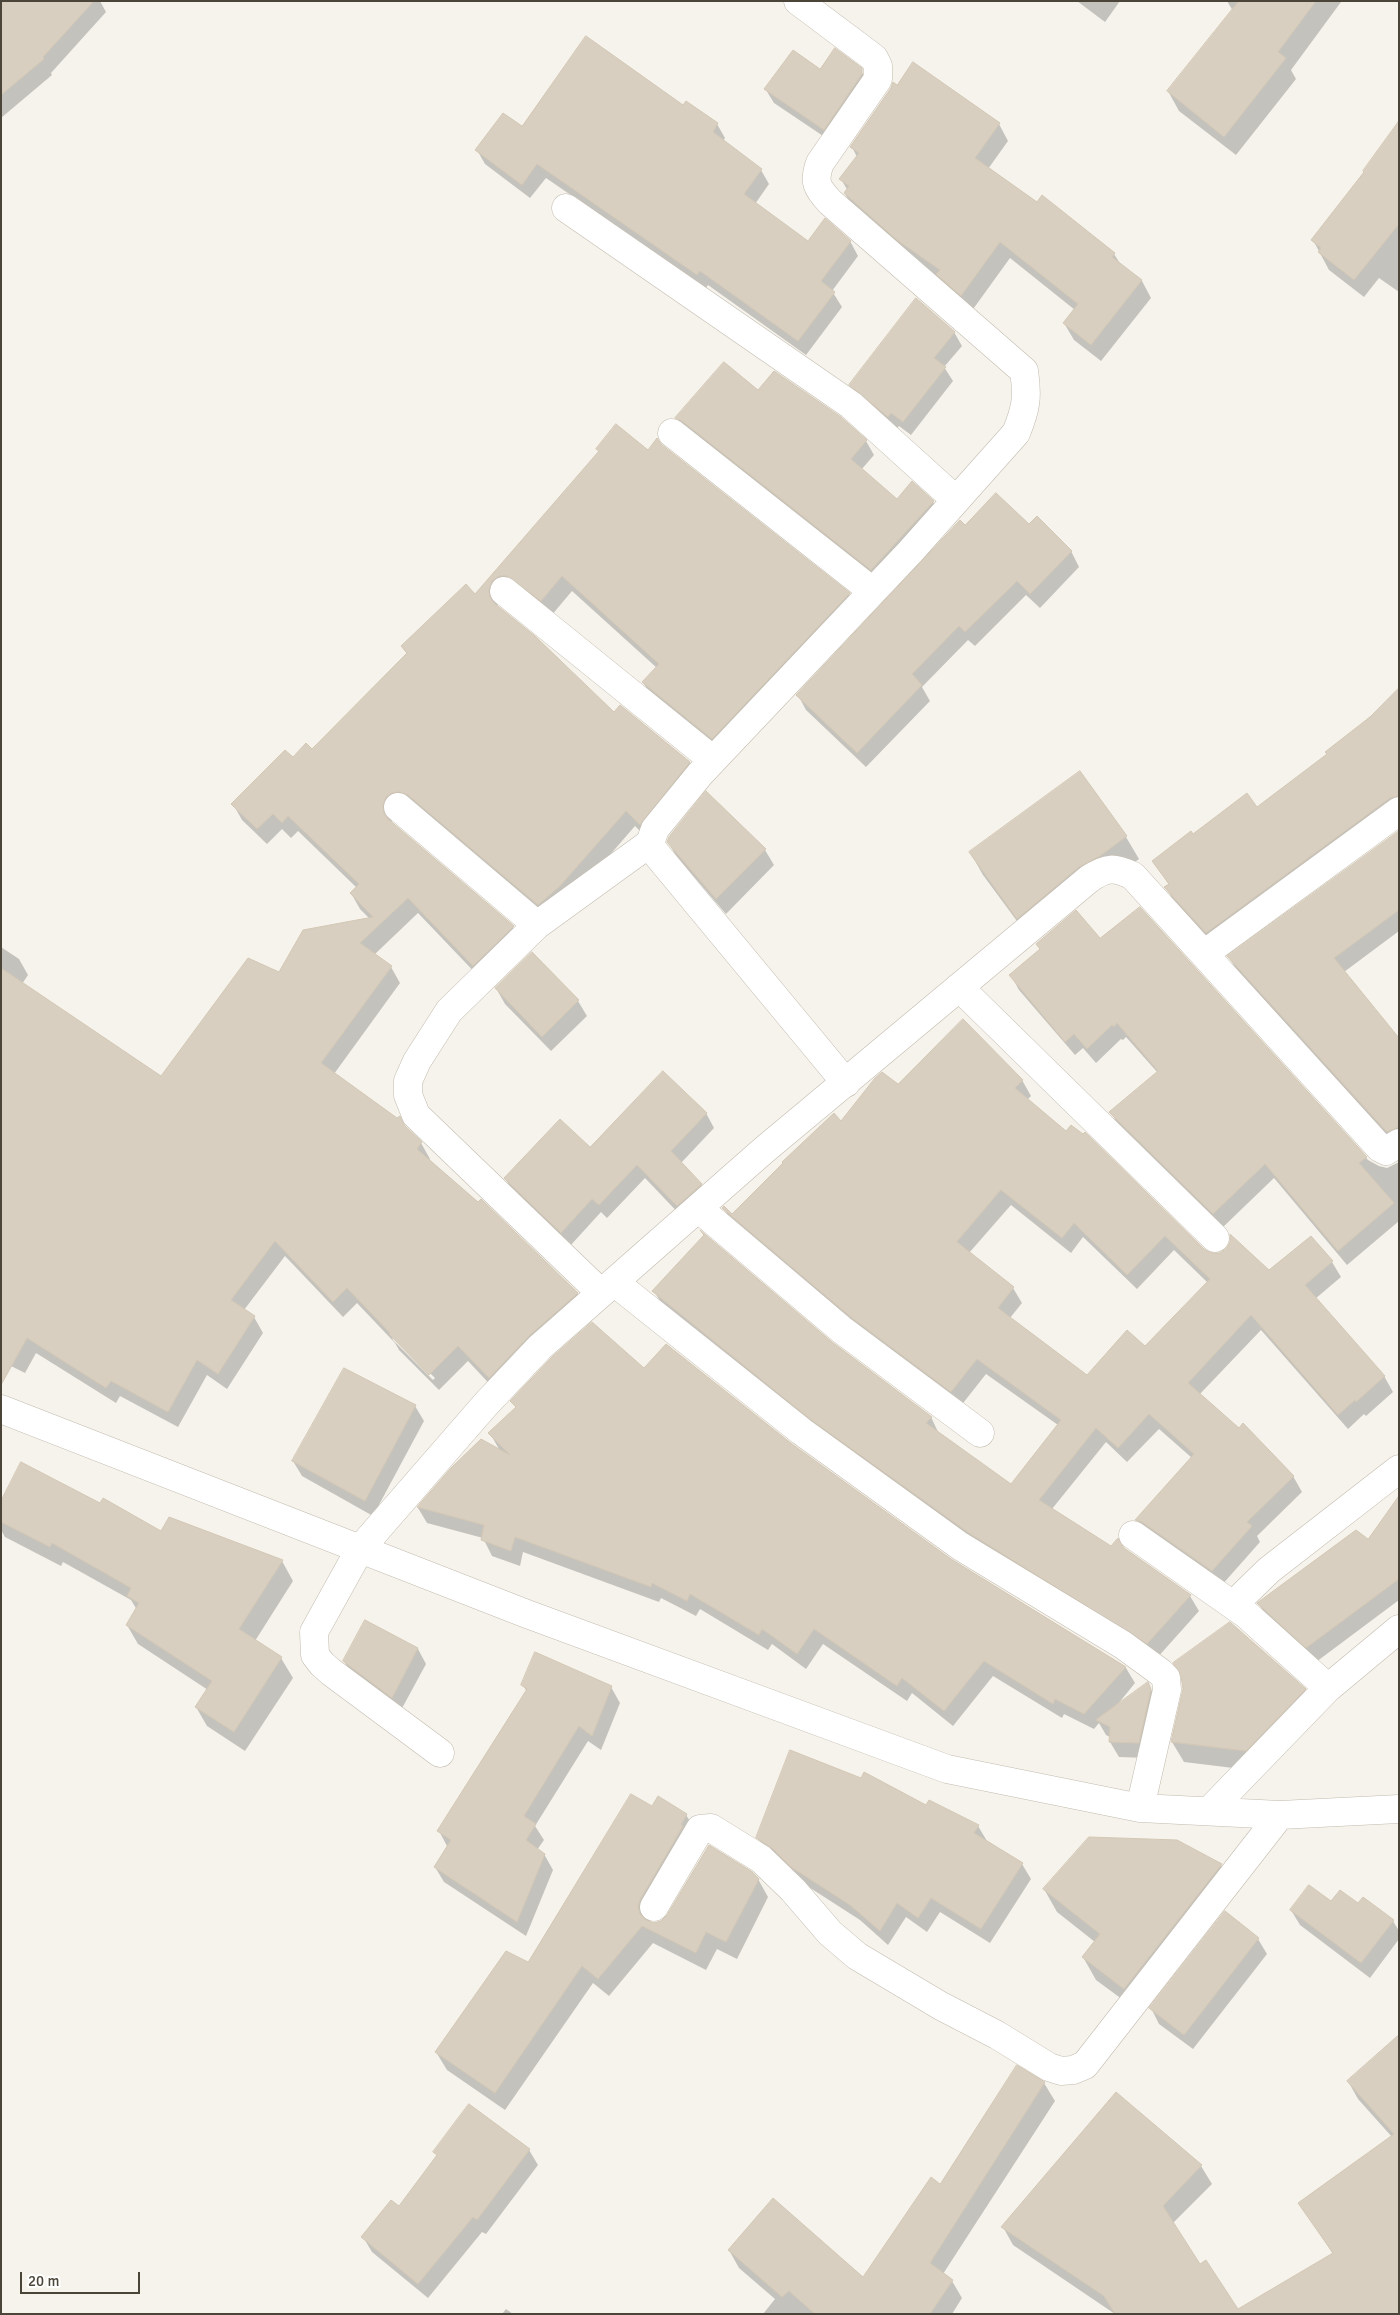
<!DOCTYPE html>
<html>
<head>
<meta charset="utf-8">
<style>
	body { margin:0 }
	#map { position:relative; width:1400px; height:2315px; overflow:hidden; background:#f6f3ec; font-family:Signika,sans-serif }
	canvas { display:block }
	.frame { position:absolute; inset:0; border:2px solid #4b4439; pointer-events:none }
	.scale { position:absolute; left:20px; top:2272px; width:120px; height:22px; box-sizing:border-box; border:2px solid #4b4439; border-top:0; padding-left:6px; font-size:15px; line-height:18px; white-space:nowrap; color:#4b4439; -webkit-text-stroke:4px #fff; paint-order:stroke }
</style>
</head>
<body>
<div id="map">
<canvas width="1400" height="2315"></canvas>
<div class="frame"></div>
<div class="scale">20 m</div>
</div>
<script>
const context = document.querySelector('canvas').getContext('2d');
context.lineJoin = 'round';
function fillPath(path, color) { context.fillStyle = color; context.fill(path, 'evenodd'); }
function strokePath(path, color, width, dash) { context.strokeStyle = color; context.lineWidth = width; context.lineCap = dash ? 'butt' : 'round'; context.setLineDash(dash || []); context.stroke(path); }
fillPath(new Path2D(`
	M16,1H100L106,12L51,73L52,75L1,118V10Z
	M1077,1H1120L1105,22Z
	M1227,1L1341,2L1291,70L1296,79L1236,155L1179,111L1168,91L1233,11Z
	M820,71H861L869,84L832,142L774,103L766,90Z
	M898,86L999,124L1008,141L988,169L1114,254L1121,265L1142,281L1151,298L1101,361L1074,340L1064,323L1075,310L1010,258L971,312L948,291L941,280L908,256L855,210L845,194L848,191L841,179L857,157L852,147Z
	M683,107L717,124L725,138L723,141L761,170L769,184L755,204L808,243L850,241L858,256L832,291L842,307L806,355L708,285L706,288L546,178L530,198L485,164L477,150L522,128Z
	M1399,137V292L1379,278L1364,297L1329,270L1313,240Z
	M954,332L962,346L944,367L953,381L911,435L899,426L896,430L858,398L851,385Z
	M758,392L840,418L866,441L874,455L861,470L897,501L912,483L933,502L941,516L880,584L685,432L677,418Z
	M661,446L849,594L858,610L721,754L652,698L643,682L657,668L572,591L551,616L500,598L497,606L614,714L689,762L698,778L649,840L635,826L569,902L547,920L395,812L391,823L513,927L522,942L483,981L418,913L374,955L391,967L400,983L334,1074L405,1128L421,1143L430,1159L429,1161L577,1293L586,1309L498,1393L468,1361L439,1390L399,1350L395,1343L357,1303L343,1317L285,1256L244,1310L254,1317L263,1333L227,1389L207,1375L178,1427L120,1396L116,1403L36,1353L25,1373L1,1361V947L19,959L28,975L22,984L162,1077L279,973L370,919L360,909L351,893L357,888L298,831L291,838L282,829L267,844L242,820L233,804L293,759L312,751L407,654L402,647L475,596L600,453L598,449L648,451ZM391,1334L435,1378L433,1380L393,1340Z
	M1029,526L1071,551L1079,567L1040,608L1026,595L975,646L968,640L922,687L930,701L866,767L806,710L798,695L966,527Z
	M1399,690V813L1215,947L1174,902L1166,887L1169,885L1154,861L1193,836L1257,809L1328,755Z
	M1080,773L1126,837L1139,859L1112,879L1092,889L1031,940L983,875L970,852Z
	M706,793L765,850L774,865L726,914L677,857L668,842Z
	M1399,832V931L1344,972L1399,1040V1145L1396,1146L1237,971L1229,957Z
	M1140,908L1368,1160L1379,1166L1387,1168L1399,1162V1221L1347,1265L1274,1178L1222,1228L1119,1127L1111,1112L1158,1073L1126,1037L1123,1040L1121,1039L1096,1063L1083,1048L1075,1055L1019,990L1011,975L1041,950L1037,944L1100,940Z
	M532,954L578,1001L587,1016L551,1051L505,1004L496,988Z
	M1022,1080L1031,1096L1027,1100L1204,1250L1269,1272L1332,1262L1341,1277L1315,1299L1384,1376L1393,1392L1366,1416L1364,1414L1348,1429L1261,1330L1199,1395L1293,1476L1302,1492L1257,1536L1260,1542L1221,1586L1145,1535L1137,1520L1192,1458L1159,1429L1127,1462L1106,1442L1052,1509L1111,1548L1123,1549L1190,1596L1199,1611L1157,1658L979,1548L821,1434L663,1306L654,1291L831,1343L931,1417L939,1434L1011,1486L1058,1425L986,1374L960,1407L862,1333L732,1223L724,1208L732,1216L784,1164L841,1123L898,1086ZM1011,1205L1071,1253L1083,1237L1137,1289L1174,1250L1208,1283L1145,1347L1088,1377L1010,1318L1022,1303L1013,1288L969,1253Z
	M706,1113L714,1128L681,1163L701,1184L709,1198L685,1220L645,1178L607,1218L601,1212L570,1246L513,1192L505,1178L590,1148Z
	M644,1370L791,1445L950,1560L1126,1668L1135,1683L1114,1709L1147,1684L1159,1701L1147,1758L1119,1757L1110,1742V1737L1106,1735L1099,1723L1094,1729L1064,1714L1062,1718L993,1676L953,1726L912,1693L907,1701L823,1644L806,1669L772,1644L768,1650L700,1609L696,1616L661,1598L659,1602L523,1552L520,1566L492,1556L483,1538L427,1523L418,1508L452,1469L500,1451L490,1433L516,1408L512,1401Z
	M415,1406L424,1421L373,1516L302,1476L293,1461Z
	M1399,1501V1600L1316,1662L1267,1618L1259,1604L1368,1541Z
	M1,1504L101,1505L162,1533L282,1561L293,1581L255,1641L281,1658L293,1678L245,1751L207,1726L196,1707L208,1690L138,1644L127,1625L137,1610L131,1600L63,1562L61,1566L5,1537L1,1530Z
	M366,1622L418,1649L426,1664L400,1712L353,1677L344,1661Z
	M523,1685L611,1687L620,1703L601,1750L588,1741L535,1826L544,1840L537,1850L544,1854L553,1870L526,1936L444,1882L435,1867L447,1846L439,1831L527,1692Z
	M1305,1690L1316,1710L1258,1771L1184,1762L1172,1742Z
	M926,1806L978,1826L987,1841L1022,1864L1031,1879L990,1943L940,1912L927,1932L906,1917L888,1945L860,1920L801,1882L766,1853L758,1837Z
	M652,1808L686,1815L697,1832L649,1922L654,1924L758,1879L768,1897L737,1959L717,1949L706,1970L653,1943L609,1996L593,1983L505,2110L447,2070L436,2052L529,1964Z
	M1221,1865L1234,1887L1138,2011L1096,1980L1083,1957L1095,1942L1057,1912L1044,1889Z
	M1332,1903L1358,1905L1393,1921L1399,1931V1939L1370,1978L1300,1925L1291,1910Z
	M1258,1939L1267,1954L1193,2049L1159,2024L1151,2008Z
	M1399,2035V2314H1115L1013,2245L1003,2227L1116,2094L1201,2166L1212,2184L1173,2223L1200,2265L1237,2311L1333,2254L1300,2203L1392,2137L1358,2099L1348,2081Z
	M1017,2067L1044,2083L1055,2101L943,2274L952,2281L962,2298L952,2314H763L775,2299L739,2268L729,2250L863,2279L941,2185Z
	M529,2150L538,2165L486,2234L482,2232L428,2298L372,2252L363,2237L399,2208L438,2157L435,2152Z
	M506,2309L513,2314H502Z`), '#0003');
const building = new Path2D(`
	M1,1H94L43,57L44,59L1,95Z
	M1239,1H1316L1278,52L1286,58L1224,137L1167,91Z
	M586,36L683,105L686,101L718,123L713,132L762,169L744,194L808,241L825,218L851,241L821,281L835,292L798,341L700,271L697,275L537,164L522,185L475,150L503,113L522,126Z
	M835,48L862,68V74L824,130L764,89L793,50L820,69Z
	M913,62L1000,123L975,158L1037,202L1042,195L1115,253L1112,257L1142,280L1091,345L1063,323L1078,304L1000,242L961,296L936,274L940,270L897,240L844,193L849,186L839,179L859,153L850,147L891,88L893,82L897,85Z
	M1399,121V224L1354,280L1318,252L1321,248L1311,240L1364,172L1363,171Z
	M916,298L955,332L934,358L946,367L903,422L891,413L888,417L849,385Z
	M724,362L758,390L774,371L841,417L867,440L851,459L897,499L912,481L934,501L871,570L682,421L675,418Z
	M616,424L648,450L657,438L662,445L850,593L712,739L642,682L659,664L562,576L541,601L507,576H499L492,581L489,589L490,597L494,603L535,636L614,712L620,705L690,762L640,825L626,811L560,886L538,905L408,795L400,792L392,793L386,797L383,805L384,813L388,819L514,926L473,966L408,898L360,943L392,966L321,1063L397,1118L400,1116L405,1126L422,1142L417,1149L478,1202L481,1199L578,1293L530,1335L489,1378L458,1346L429,1375L389,1334L390,1333L347,1288L333,1302L275,1241L231,1300L255,1316L218,1374L197,1360L168,1412L111,1381L106,1388L27,1338L1,1385V968L161,1076L248,958L279,972L303,930L373,917L350,893L359,884L288,816L282,823L273,814L257,829L231,804L285,750L293,757L306,743L312,749L407,653L401,646L466,584L475,594L599,451L596,449Z
	M996,493L1029,524L1037,516L1072,551L1030,594L1017,581L965,632L959,626L912,674L922,685L857,753L796,695L960,520L965,525Z
	M1399,688V796L1390,798L1206,933L1164,887L1169,884L1152,861L1191,831L1193,834L1247,793L1257,807L1327,754L1325,752L1370,717Z
	M1080,771L1127,836L1100,856L1079,867L1017,919L969,852Z
	M706,791L766,849L716,899L667,842L669,837Z
	M1399,831V910L1334,958L1399,1038V1127L1387,1132L1227,956Z
	M1140,907L1367,1157L1359,1163L1394,1203L1338,1251L1265,1164L1213,1214L1109,1112L1158,1071L1117,1023L1114,1027L1112,1025L1087,1049L1074,1034L1065,1042L1009,975L1040,949L1036,944L1076,910L1100,938Z
	M532,952L579,1000L542,1037L495,988Z
	M963,1019L1023,1080L1015,1088L1066,1131L1071,1125L1083,1134L1085,1132L1204,1249L1212,1253H1220L1226,1249L1230,1242V1234L1269,1270L1311,1236L1333,1261L1305,1285L1385,1376L1356,1402L1355,1400L1338,1415L1251,1315L1188,1383L1239,1428L1243,1423L1294,1476L1247,1522L1252,1526L1212,1571L1142,1522L1135,1520L1194,1454L1149,1414L1118,1448L1096,1428L1039,1500L1111,1546L1118,1538L1124,1548L1191,1595L1147,1644L969,1533L810,1419L652,1291L704,1235L700,1230L832,1342L932,1417L926,1423L1011,1484L1061,1420L977,1359L951,1392L852,1318L722,1208L724,1206L732,1214L783,1163L782,1162L834,1113L841,1121L875,1078L882,1072L898,1084ZM1001,1190L1062,1238L1074,1223L1127,1275L1165,1236L1210,1279L1145,1346L1127,1330L1087,1375L998,1308L1014,1287L957,1242Z
	M663,1071L707,1113L671,1151L702,1184L677,1206L637,1165L599,1205L592,1199L561,1233L504,1178L560,1119L590,1147Z
	M592,1322L644,1368L666,1344L792,1444L951,1559L1126,1667L1084,1714L1055,1699L1053,1704L984,1661L944,1711L902,1678L897,1686L814,1629L797,1654L762,1629L759,1635L690,1594L687,1601L652,1583L651,1587L515,1537L511,1551L481,1540L484,1525L417,1507L451,1468L481,1439L510,1455L488,1433L516,1407L510,1401L551,1358Z
	M344,1368L416,1405L365,1501L292,1461Z
	M21,1462L100,1503L103,1498L161,1531L169,1517L283,1560L239,1629L282,1657L234,1732L195,1707L212,1681L126,1625L139,1603L127,1596L131,1588L52,1543L50,1547L1,1522V1501Z
	M1399,1496V1579L1306,1648L1257,1603L1356,1530L1368,1539Z
	M365,1620L418,1648L392,1698L343,1661Z
	M1230,1622L1306,1689L1246,1751L1171,1742L1183,1689L1181,1676L1173,1663Z
	M535,1652L612,1686L592,1736L579,1726L524,1816L536,1824L526,1840L545,1854L517,1922L434,1867L451,1840L437,1831L527,1689L521,1685Z
	M1148,1682L1151,1689L1139,1743L1109,1742L1110,1727L1096,1720Z
	M790,1750L861,1778L864,1772L926,1805L929,1800L979,1825L974,1833L1023,1863L981,1929L931,1898L918,1918L897,1903L880,1931L850,1905L791,1867L772,1848L756,1838Z
	M631,1794L652,1806L658,1796L687,1814L681,1825L683,1826L640,1900L638,1906L640,1914L646,1920L654,1923L661,1921L667,1915L709,1845L751,1871L759,1879L726,1942L706,1932L696,1953L642,1926L598,1979L582,1966L495,2093L435,2052L506,1951L528,1962Z
	M1089,1837L1177,1840L1222,1864L1124,1989L1082,1957L1100,1934L1043,1889Z
	M1309,1885L1331,1901L1340,1890L1358,1903L1363,1897L1394,1920L1361,1963L1290,1910Z
	M1225,1911L1259,1938L1184,2035L1149,2008Z
	M1399,2035V2314H1115L1104,2296L1001,2227L1116,2092L1202,2165L1163,2206L1200,2264L1206,2260L1238,2309L1333,2253L1298,2203L1394,2134L1347,2081Z
	M1017,2065L1045,2082L930,2263L953,2280L930,2314H815L789,2291L782,2297L728,2250L773,2198L863,2277L931,2177L940,2184Z
	M469,2104L530,2149L477,2220L473,2217L418,2284L361,2237L391,2200L399,2206L437,2155L433,2152Z`);
fillPath(building, '#d8cfc1');
strokePath(building, '#d3c7b4', 1);
const minor = new Path2D(`
	M798,1L874,58L878,66V79L820,163C813,182 817,188 830,202L1024,371C1028,397 1026,409 1016,433L910,552L700,774L655,829L650,843L654,851L846,1083
	M566,208L851,405L956,500
	M672,433L871,590
	M504,591L713,760
	M398,807L537,925
	M1204,954L1399,811
	M959,987L1215,1238
	M698,1208L842,1330L980,1433
	M614,1282L801,1431L960,1546L1123,1645L1160,1672L1166,1678L1167,1690L1140,1808
	M601,1293L416,1115L408,1095V1081L417,1061L449,1011L537,925L650,843
	M1,1409L527,1614L947,1769L1140,1808L1280,1815L1399,1809
	M1133,1535L1247,1615L1328,1688
	M1233,1605L1269,1570L1399,1469
	M440,1753L331,1672L322,1664L315,1655L314,1632L360,1549L486,1404L540,1347L764,1150L1089,879C1107,867 1114,867 1133,876L1380,1148L1386,1151L1399,1143
	M1209,1811L1328,1688L1399,1629
	M654,1907L697,1834L700,1829L711,1828L761,1859L793,1890L830,1933L857,1956L941,2006L997,2035L1049,2067L1061,2071L1073,2070L1085,2065L1280,1815`);
strokePath(minor, '#c2bbae', 29);
strokePath(minor, '#fff', 28);
</script>
</body>
</html>
